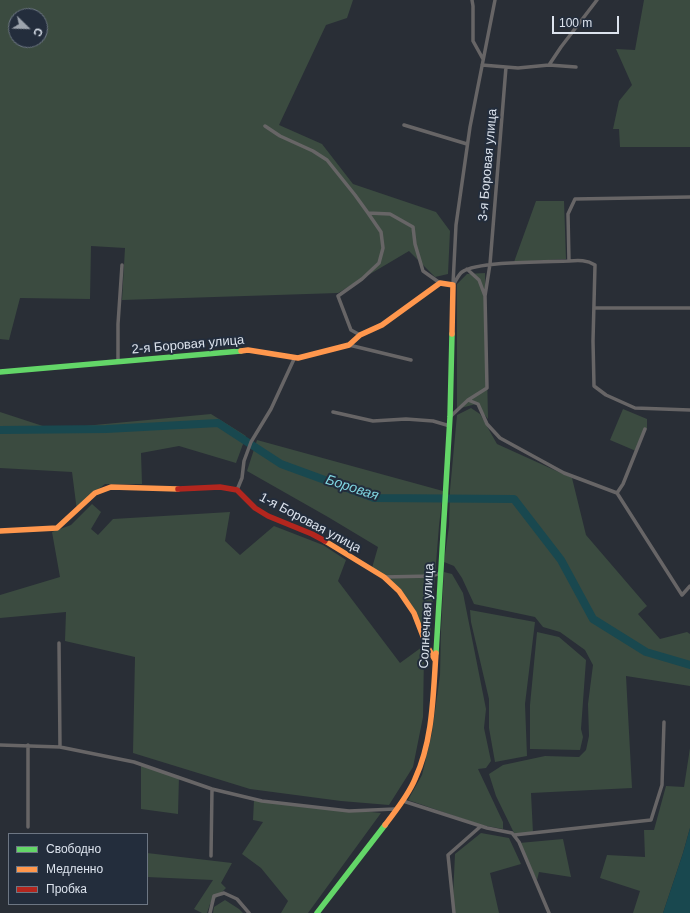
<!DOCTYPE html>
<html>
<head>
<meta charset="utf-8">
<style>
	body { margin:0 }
	#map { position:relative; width:690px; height:913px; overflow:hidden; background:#292e36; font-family:Helvetica,sans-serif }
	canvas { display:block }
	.legend { position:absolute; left:8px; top:833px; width:140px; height:72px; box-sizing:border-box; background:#232d3c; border:1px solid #6d7683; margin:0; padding:5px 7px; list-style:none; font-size:12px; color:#dce3ed }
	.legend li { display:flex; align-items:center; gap:8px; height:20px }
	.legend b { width:20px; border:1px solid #6d7683 }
	.north { position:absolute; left:8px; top:8px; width:40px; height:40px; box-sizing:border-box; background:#232d3c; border:1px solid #6d7683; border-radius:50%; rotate:113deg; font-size:11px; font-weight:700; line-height:16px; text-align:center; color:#dce3ed }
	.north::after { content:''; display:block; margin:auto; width:14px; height:18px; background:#9da4ad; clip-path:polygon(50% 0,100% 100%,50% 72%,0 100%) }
	.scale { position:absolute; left:552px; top:16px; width:67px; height:18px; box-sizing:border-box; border:2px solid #dce3ed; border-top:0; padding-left:5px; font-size:12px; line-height:14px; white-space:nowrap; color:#dce3ed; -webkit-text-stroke:3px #232d3c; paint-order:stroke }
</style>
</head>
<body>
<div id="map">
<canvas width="690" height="913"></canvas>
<ul class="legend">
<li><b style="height:5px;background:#63d668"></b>Свободно</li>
<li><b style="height:5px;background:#ff974d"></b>Медленно</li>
<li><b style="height:5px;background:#b3261e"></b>Пробка</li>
</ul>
<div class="north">С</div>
<div class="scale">100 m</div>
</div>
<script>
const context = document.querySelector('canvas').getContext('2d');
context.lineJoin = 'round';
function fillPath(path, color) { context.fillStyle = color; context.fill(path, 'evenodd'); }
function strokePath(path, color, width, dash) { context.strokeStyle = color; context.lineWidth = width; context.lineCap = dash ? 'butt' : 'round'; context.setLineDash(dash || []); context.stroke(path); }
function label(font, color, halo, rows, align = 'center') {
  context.font = font + ' Helvetica,sans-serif'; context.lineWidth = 4; context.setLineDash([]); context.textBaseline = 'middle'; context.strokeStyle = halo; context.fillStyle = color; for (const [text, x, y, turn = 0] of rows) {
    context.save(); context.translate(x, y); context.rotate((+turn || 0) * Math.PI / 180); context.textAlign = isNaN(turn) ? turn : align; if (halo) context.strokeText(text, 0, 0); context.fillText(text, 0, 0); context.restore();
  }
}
fillPath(new Path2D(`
	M0,0H353L347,18L326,25L279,125L322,144L353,184L436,212L450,231L448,274L435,277L409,251L338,293L122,300L125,248L91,246L90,299L20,298L9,340L0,339ZM16,16H40V40H16Z
	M644,0H690V147H620L619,129H613L619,101L632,85L616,49L635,50Z
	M536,201H564L566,259L514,262Z
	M485,273L488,419L476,404L457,409V284L467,274Z
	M471,408L480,414L497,444L572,478L586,535L647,606L638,614L660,639L687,632L690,634V686L626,676L632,788L531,793L533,833L515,835L496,796L489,774L503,765L545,756L579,757L586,750L589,736L588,704L593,665L585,650L560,632L543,627L535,617L474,604L462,578L454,566L444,562L449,526L450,490L457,415Z
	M623,409L647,419V428L636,451L610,440Z
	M0,412L52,429L211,414L246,436L236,463L179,446L141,453L142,484H105L86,499L77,511L72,472L0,468Z
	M257,440L443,491L439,526L430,639L426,640L411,604L390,580L372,568L378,547L328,517L247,471Z
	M92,504L101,512L91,529L98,535L113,519L230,512L225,541L240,555L274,526L323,545L346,560L338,581L400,663L422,647L424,653L423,717L413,767L389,805L341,801L250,789L133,753L135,657L65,641L66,612L0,618V595L60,577L52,532L71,525Z
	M444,572L452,574L463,593L486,709L484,728L491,761L486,768L478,769L503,822V829L481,825L408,800L422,775L432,733L440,675L441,630Z
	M470,610L535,622L525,704L527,756L495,762L489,728V699L471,622Z
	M537,632L559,637L586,660L581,729L583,737L580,750L530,749V705Z
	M690,748V828L683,853L663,913H633L640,891L600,878L607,855L645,857L644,830H654L666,786L684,787Z
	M141,764L179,776L178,814L141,809Z
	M254,800L381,813L308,913H281L288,901L261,868L242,854L263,822L253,820Z
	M481,833L509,838L521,864L490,873L499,913H455L453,897L455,854Z
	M563,839L571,877L539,872L537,880L519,843Z
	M147,853L232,863L221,883L226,888L210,904L207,913H202L194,909L213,880L147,877Z
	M225,900L239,909L243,913H213L214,907Z`), '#3b4b40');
fillPath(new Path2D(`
	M690,828V913H663L683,853Z`), '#19484f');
strokePath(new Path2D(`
	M0,430L106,429L218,423L281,464L374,498L514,499L561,560L593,619L646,652L690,665`), '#19484f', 8);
strokePath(new Path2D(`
	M472,0L473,6V41L483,59
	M482,65L518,68L549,65L561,47L597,0
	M549,65L576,67
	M404,125L467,144
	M265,126L280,136L313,151L327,160L355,195L368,213L390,214L413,227L415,244L423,271L440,283
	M569,261L568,214L575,199L690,197
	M453,284L456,225L470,127L495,0
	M453,285C456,281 458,275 462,272C478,261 546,262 569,261C579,260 587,260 595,265L593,341L594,386L606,395L635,408L690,410
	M485,296L490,264L506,67
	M594,308H690
	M360,335L351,330L338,296L362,279L379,263L383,248L381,232L368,213
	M349,345L411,360
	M118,362V324L122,265
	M468,400L478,404L487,424L500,438L564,473L617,493L682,595L690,586
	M333,412L373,421L406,419L433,421L450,426
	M450,417L468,400L487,388L485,296L479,280L467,269
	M237,490L242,478L244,461L251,442L271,409L295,357
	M617,493L623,484L645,429
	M384,577L431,576L441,573
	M59,643L60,747L134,762L212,789L262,801L349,811L395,809
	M0,745L60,747
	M403,801L487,828L512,833L519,842L549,913
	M28,827V745
	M514,835L651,820L662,785L664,722
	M211,856L212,789
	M210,913L214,896L224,893L237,899L249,913
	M454,913L448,855L481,826`), '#676566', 3.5);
strokePath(new Path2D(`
	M0,372L241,351
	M436,653L450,417L452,334
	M317,913L385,825`), '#63d668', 5.5);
strokePath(new Path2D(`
	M241,351L248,350L298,358L349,345L360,335L382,325L440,283L453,285L452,334
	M0,531L57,528L95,493L111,487L178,489
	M325,541L384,577L399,591L414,613L426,644L435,660
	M385,825C396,810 408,796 415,779C433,740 433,696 436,653`), '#ff974d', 5.5);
strokePath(new Path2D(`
	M178,489L220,487L237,490L255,508L268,516L312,534L325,541`), '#b3261e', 5.5);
label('13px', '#dce3ed', '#232d3c', [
	["3-я Боровая улица",488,165,-85],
	["2-я Боровая улица",188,345,-5],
	["1-я Боровая улица",310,523,28],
	["Солнечная улица",427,616,-87]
]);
label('italic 14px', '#7fd5e0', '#232d3c', [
	["Боровая",352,488,18]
]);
</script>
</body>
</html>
